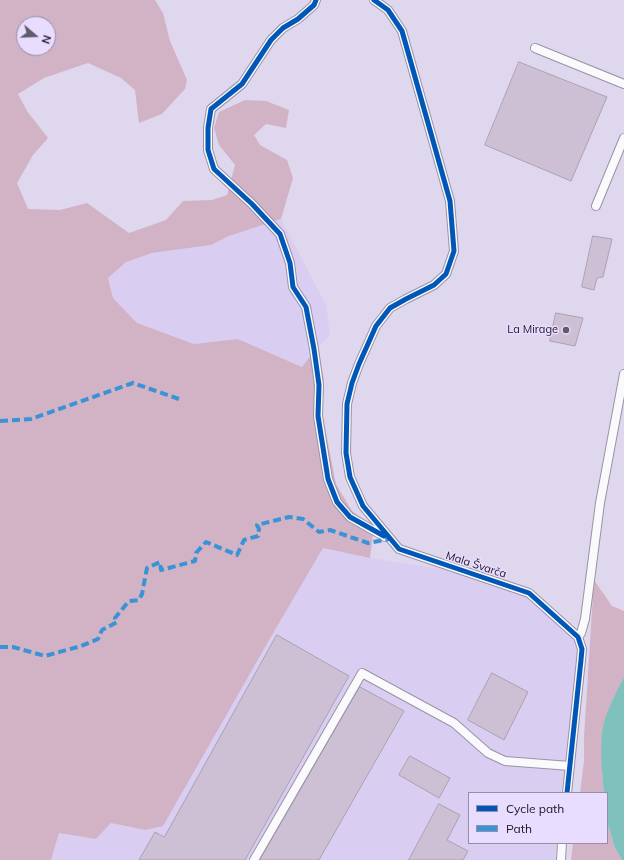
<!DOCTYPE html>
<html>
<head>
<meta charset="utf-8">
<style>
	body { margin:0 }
	#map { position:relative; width:624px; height:860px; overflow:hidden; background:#dfd7ee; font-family:Mulish,sans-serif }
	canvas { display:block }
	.legend { position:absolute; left:468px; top:792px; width:140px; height:52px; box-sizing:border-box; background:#e8dcff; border:1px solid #968da8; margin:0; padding:5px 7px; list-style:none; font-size:12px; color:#1c1625 }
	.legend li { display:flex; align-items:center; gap:8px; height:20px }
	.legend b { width:20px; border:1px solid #968da8 }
	.north { position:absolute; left:16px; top:16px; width:40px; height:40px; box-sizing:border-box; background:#e8dcff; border:1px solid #968da8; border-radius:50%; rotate:109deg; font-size:11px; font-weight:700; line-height:16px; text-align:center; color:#1c1625 }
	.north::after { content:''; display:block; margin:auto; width:14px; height:18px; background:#605a6b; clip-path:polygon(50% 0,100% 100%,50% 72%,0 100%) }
</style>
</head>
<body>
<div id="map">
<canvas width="624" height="860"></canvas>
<ul class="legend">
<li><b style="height:5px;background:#0057b8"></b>Cycle path</li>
<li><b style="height:5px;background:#3a93d6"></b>Path</li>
</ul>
<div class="north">N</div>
</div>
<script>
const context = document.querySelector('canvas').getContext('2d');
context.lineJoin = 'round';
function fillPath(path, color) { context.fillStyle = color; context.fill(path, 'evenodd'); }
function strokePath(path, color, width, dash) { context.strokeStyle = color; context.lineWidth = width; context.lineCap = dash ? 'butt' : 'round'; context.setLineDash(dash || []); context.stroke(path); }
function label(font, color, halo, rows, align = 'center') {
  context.font = font + ' Mulish,sans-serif'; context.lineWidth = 3; context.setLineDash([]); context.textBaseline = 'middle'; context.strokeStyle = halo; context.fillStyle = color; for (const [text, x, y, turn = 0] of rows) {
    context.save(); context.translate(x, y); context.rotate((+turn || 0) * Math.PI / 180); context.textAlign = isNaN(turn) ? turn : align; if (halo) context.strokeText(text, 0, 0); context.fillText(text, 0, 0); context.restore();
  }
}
fillPath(new Path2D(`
	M281,219L326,305L330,336L318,346L303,367L238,339L194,344L137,323L113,298L108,278L126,262L152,253L211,245L229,236Z
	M323,548L370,558L447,570L525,597L573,639L579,652L561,793H469V843H556L555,860H51L59,833L96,839L111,823L145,830L268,642Z`), '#dacdf2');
fillPath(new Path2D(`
	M0,0H155L163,13L170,41L187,80L185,89L162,114L139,123L135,90L121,78L88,63L44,78L18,94L27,111L48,138L33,155L17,183L28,209L60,210L87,203L129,233L166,220L183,201L212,200L227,195L235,165L219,145L214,128L219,112L245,100L266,101L289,110L286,128L266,124L254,135L260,145L287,160L293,178L281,219L229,236L211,245L152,253L126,262L108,278L113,298L137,323L194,344L238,339L302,367L318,346L324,380L322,412L336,484L352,511L374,527L370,558L323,548L268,642L163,826L145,830L111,823L96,839L59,833L51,860H0ZM24,24H48V48H24Z
	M594,580L612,606L624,611V677L613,699L603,739L602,773L604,793H580L584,761V736Z
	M607,822L615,848L622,860H571L573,843H607Z`), '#d2b3c5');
fillPath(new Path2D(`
	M624,677V860H622L615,848L607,822V793H604C602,774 599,741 604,722C609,706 616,692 624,677Z`), '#7fc2bd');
const building = new Path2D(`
	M519,62L607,97L571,181L485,145Z
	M593,236L612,239L603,277L597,278L594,290L582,287Z
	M556,313L583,318L575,346L550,341Z
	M277,635L349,676L245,860H139L155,832L164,837Z
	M492,673L528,692L504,740L468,720Z
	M360,687L404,711L319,860H260Z
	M410,756L450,778L439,798L399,775Z
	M439,804L460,815L447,840L468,851L463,860H409Z`);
fillPath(building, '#cdc0d5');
strokePath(building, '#aaa1b2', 1);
const minor = new Path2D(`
	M316,0L314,5L298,19L283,28L271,40L242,84L211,109L208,128V150L214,169L252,204L280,234L290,263L293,287L306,307L314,349L319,385L318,416L328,479L337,502L350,517L385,537
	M374,0L388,10L402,31L450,201L454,251L446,274L434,285L406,299L390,308L376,326L359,364L352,383L347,404L346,453L350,477L363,506L399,549L529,593L578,637L582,649L581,660L567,793
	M535,48L624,84
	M596,206L624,138
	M578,637L581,633L585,619L600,503L624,374
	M254,860L362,673L454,723L488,753L505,761L570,766
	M561,860L562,843`);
strokePath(minor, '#9993a4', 10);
strokePath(minor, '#faf9fc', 8);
strokePath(new Path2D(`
	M0,421L31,419L133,383L179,399
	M0,647H13L45,656L81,646L98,639L102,630L117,622L115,618L129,601L139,600L142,594L147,568L160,562L161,570L195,561L196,553L206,542L237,555L244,540L258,536L259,529L257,525L289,517L303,519L319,532L330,530L368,543L389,539`), '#3a93d6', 4, [8, 4]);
strokePath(new Path2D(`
	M316,0L314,5L298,19L283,28L271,40L242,84L211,109L208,128V150L214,169L252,204L280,234L290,263L293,287L306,307L314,349L319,385L318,416L328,479L337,502L350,517L384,536
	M374,0L388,10L402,31L450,201L454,251L446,274L434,285L406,299L390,308L376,326L359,364L352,383L347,404L346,453L350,477L363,506L399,549L529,593L578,637L582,649L581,660L567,793`), '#0057b8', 5);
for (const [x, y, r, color] of [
	[566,330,4,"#605a6b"]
]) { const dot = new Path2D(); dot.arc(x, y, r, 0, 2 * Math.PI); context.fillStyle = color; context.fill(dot); strokePath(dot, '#e8dcff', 1.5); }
label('11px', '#1c1625', '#e8dcff', [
	["La Mirage",558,330]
], 'right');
label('11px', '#1c1625', '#e8dcff', [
	["Mala Švarča",476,565,18]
]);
</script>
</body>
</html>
